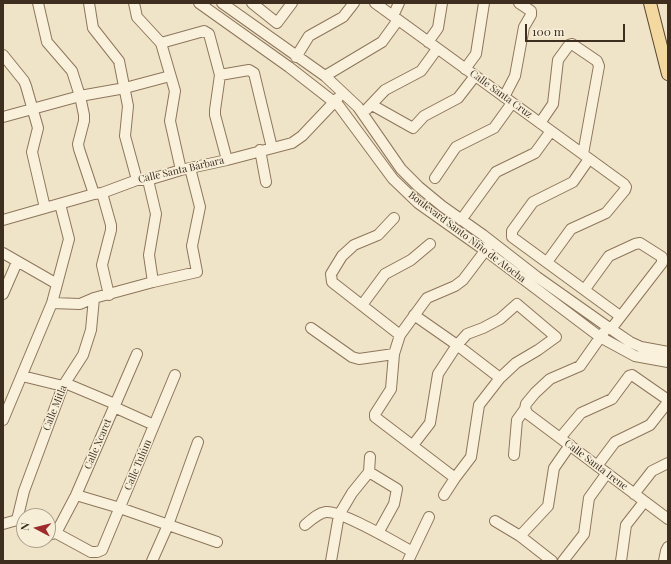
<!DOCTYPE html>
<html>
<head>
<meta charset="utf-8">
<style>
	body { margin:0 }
	#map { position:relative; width:671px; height:564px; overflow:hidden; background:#f0e4c8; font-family:"Playfair Display",serif }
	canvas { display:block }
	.frame { position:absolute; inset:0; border:4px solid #3d2e20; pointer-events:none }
	.north { position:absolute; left:16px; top:508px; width:40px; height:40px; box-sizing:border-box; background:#f7eed8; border:1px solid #ada18e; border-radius:50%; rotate:277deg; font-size:11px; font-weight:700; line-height:16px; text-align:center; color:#3d2e20 }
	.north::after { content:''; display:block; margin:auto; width:14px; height:18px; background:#9e2a2b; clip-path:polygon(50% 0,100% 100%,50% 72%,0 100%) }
	.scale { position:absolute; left:525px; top:24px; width:100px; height:18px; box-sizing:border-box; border:2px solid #3d2e20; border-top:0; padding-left:5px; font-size:12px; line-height:14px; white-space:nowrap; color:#3d2e20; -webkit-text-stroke:3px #f7eed8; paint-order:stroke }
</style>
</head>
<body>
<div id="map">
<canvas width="671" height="564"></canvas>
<div class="frame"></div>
<div class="north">N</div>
<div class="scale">100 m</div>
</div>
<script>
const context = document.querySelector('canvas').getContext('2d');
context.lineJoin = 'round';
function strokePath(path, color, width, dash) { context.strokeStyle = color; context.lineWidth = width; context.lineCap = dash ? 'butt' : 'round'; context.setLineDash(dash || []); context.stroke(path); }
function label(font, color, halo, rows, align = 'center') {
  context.font = font + ' "Playfair Display",serif'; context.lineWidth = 3; context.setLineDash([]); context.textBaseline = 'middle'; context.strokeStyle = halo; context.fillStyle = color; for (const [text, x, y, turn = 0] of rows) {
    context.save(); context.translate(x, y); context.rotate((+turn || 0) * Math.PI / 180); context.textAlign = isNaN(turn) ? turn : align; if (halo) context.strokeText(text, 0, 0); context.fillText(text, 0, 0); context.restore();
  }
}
const minor = new Path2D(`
	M38,3L47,42L72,71L80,96L84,115V121L78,144L79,149L94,194
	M89,3L93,28L119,61L128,106L125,136L137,180
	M134,3L137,17L161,43L175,91L170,121L181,170
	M199,3L289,67L339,106L393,179L418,203L490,254L600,337L635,356L668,362
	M222,3L325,76L358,107L401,169L419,187L442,206L483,235L537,277L605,325L630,342L641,347L668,352
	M252,3L277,23L292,3
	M375,3L624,184L626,187L625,190L606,213L571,229L547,262
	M393,16L399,3
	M428,42L438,28L442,3
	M161,43L204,31L209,34L220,75L215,110V115L227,160
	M3,55L24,81L26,86L38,128L32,152L45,208
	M296,57L309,36L343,17L354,3
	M465,69L476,54L484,3
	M220,75L249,70L254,73L272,148
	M325,76L382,42L398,20
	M504,97L515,76L524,27L531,15V11L519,3
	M372,105L413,128L424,116L458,98L475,76
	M367,109L385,90L421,71L437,49
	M3,117L80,96L125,88L170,76
	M540,123L553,104L558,60L569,45L572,44L597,61L599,66L583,154
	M260,150L266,182
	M589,159L573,182L533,202L512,231V237L620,316
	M435,178L456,147L494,128L512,103
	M148,180L156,214L149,255L153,282
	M102,193L111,225V230L102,265L109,295
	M394,218L378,235L354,245L342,256L331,274L332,282L400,335
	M3,220L94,194L102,193L137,180H148L181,170L227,160L292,143L302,136L338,98
	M461,220L496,172L535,153L551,131
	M3,253L57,284
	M585,289L609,256L635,244L640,243L662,257V263L611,329
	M3,294L17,262
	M52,303L80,304L94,298L153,282L197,272L192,246L200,207L190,168
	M362,305L385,274L411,260L430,244
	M414,315L457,345L500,378
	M311,328L352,357L359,359L394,354
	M22,376L63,386
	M65,383L115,404
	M114,407L154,425
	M525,409L528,414L668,519
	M3,420L52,303L69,239L60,204
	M560,438L581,413L612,399L629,376L632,375L668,400
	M413,445L430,423L438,374L457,345L467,334L483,328L500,319L517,304L556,337L538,350L516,363L500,378L479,405L471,457L455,478L444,495
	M514,455L517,420L525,409L526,404L535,393L550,379L580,366L604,332
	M597,466L615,442L650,425L668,402
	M369,472L397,489L394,504L378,533
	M369,472L370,457
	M455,478L375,417V414L391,389L394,354L400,335L427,298L455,286L463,280L488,247
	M634,494L652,471L668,463
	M76,495L120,508L217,542
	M17,520L24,491L63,386L83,355L91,330L94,298
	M495,521L520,536L552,561
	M3,524L17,520
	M305,525C311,520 318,513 326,512C341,510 396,543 411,551
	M56,533L76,495L137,354
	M48,535L56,533L91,552H97L102,550L175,375
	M520,536L548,506L554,468L570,445
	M152,561L168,525L198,442
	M331,561L339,515L352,493L369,472
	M408,561L429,517
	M563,561L584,534L589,498L607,473
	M621,561L626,525L644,502
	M664,561L666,551L668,547`);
const major = new Path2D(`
	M650,3L668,74`);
strokePath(minor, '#8d765c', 12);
strokePath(major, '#5b4430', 14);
strokePath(minor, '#faf1dc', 10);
strokePath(major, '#f3d9a0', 12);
label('10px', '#3d2e20', '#f7eed8', [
	["Calle Santa Cruz",501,94,36],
	["Calle Santa Bárbara",181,170,-13],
	["Boulevard Santo Niño de Atocha",467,237,37],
	["Calle Mitla",55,408,-68],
	["Calle Xcaret",98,444,-67],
	["Calle Tulúm",138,465,-67],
	["Calle Santa Irene",596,465,37]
]);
</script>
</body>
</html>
